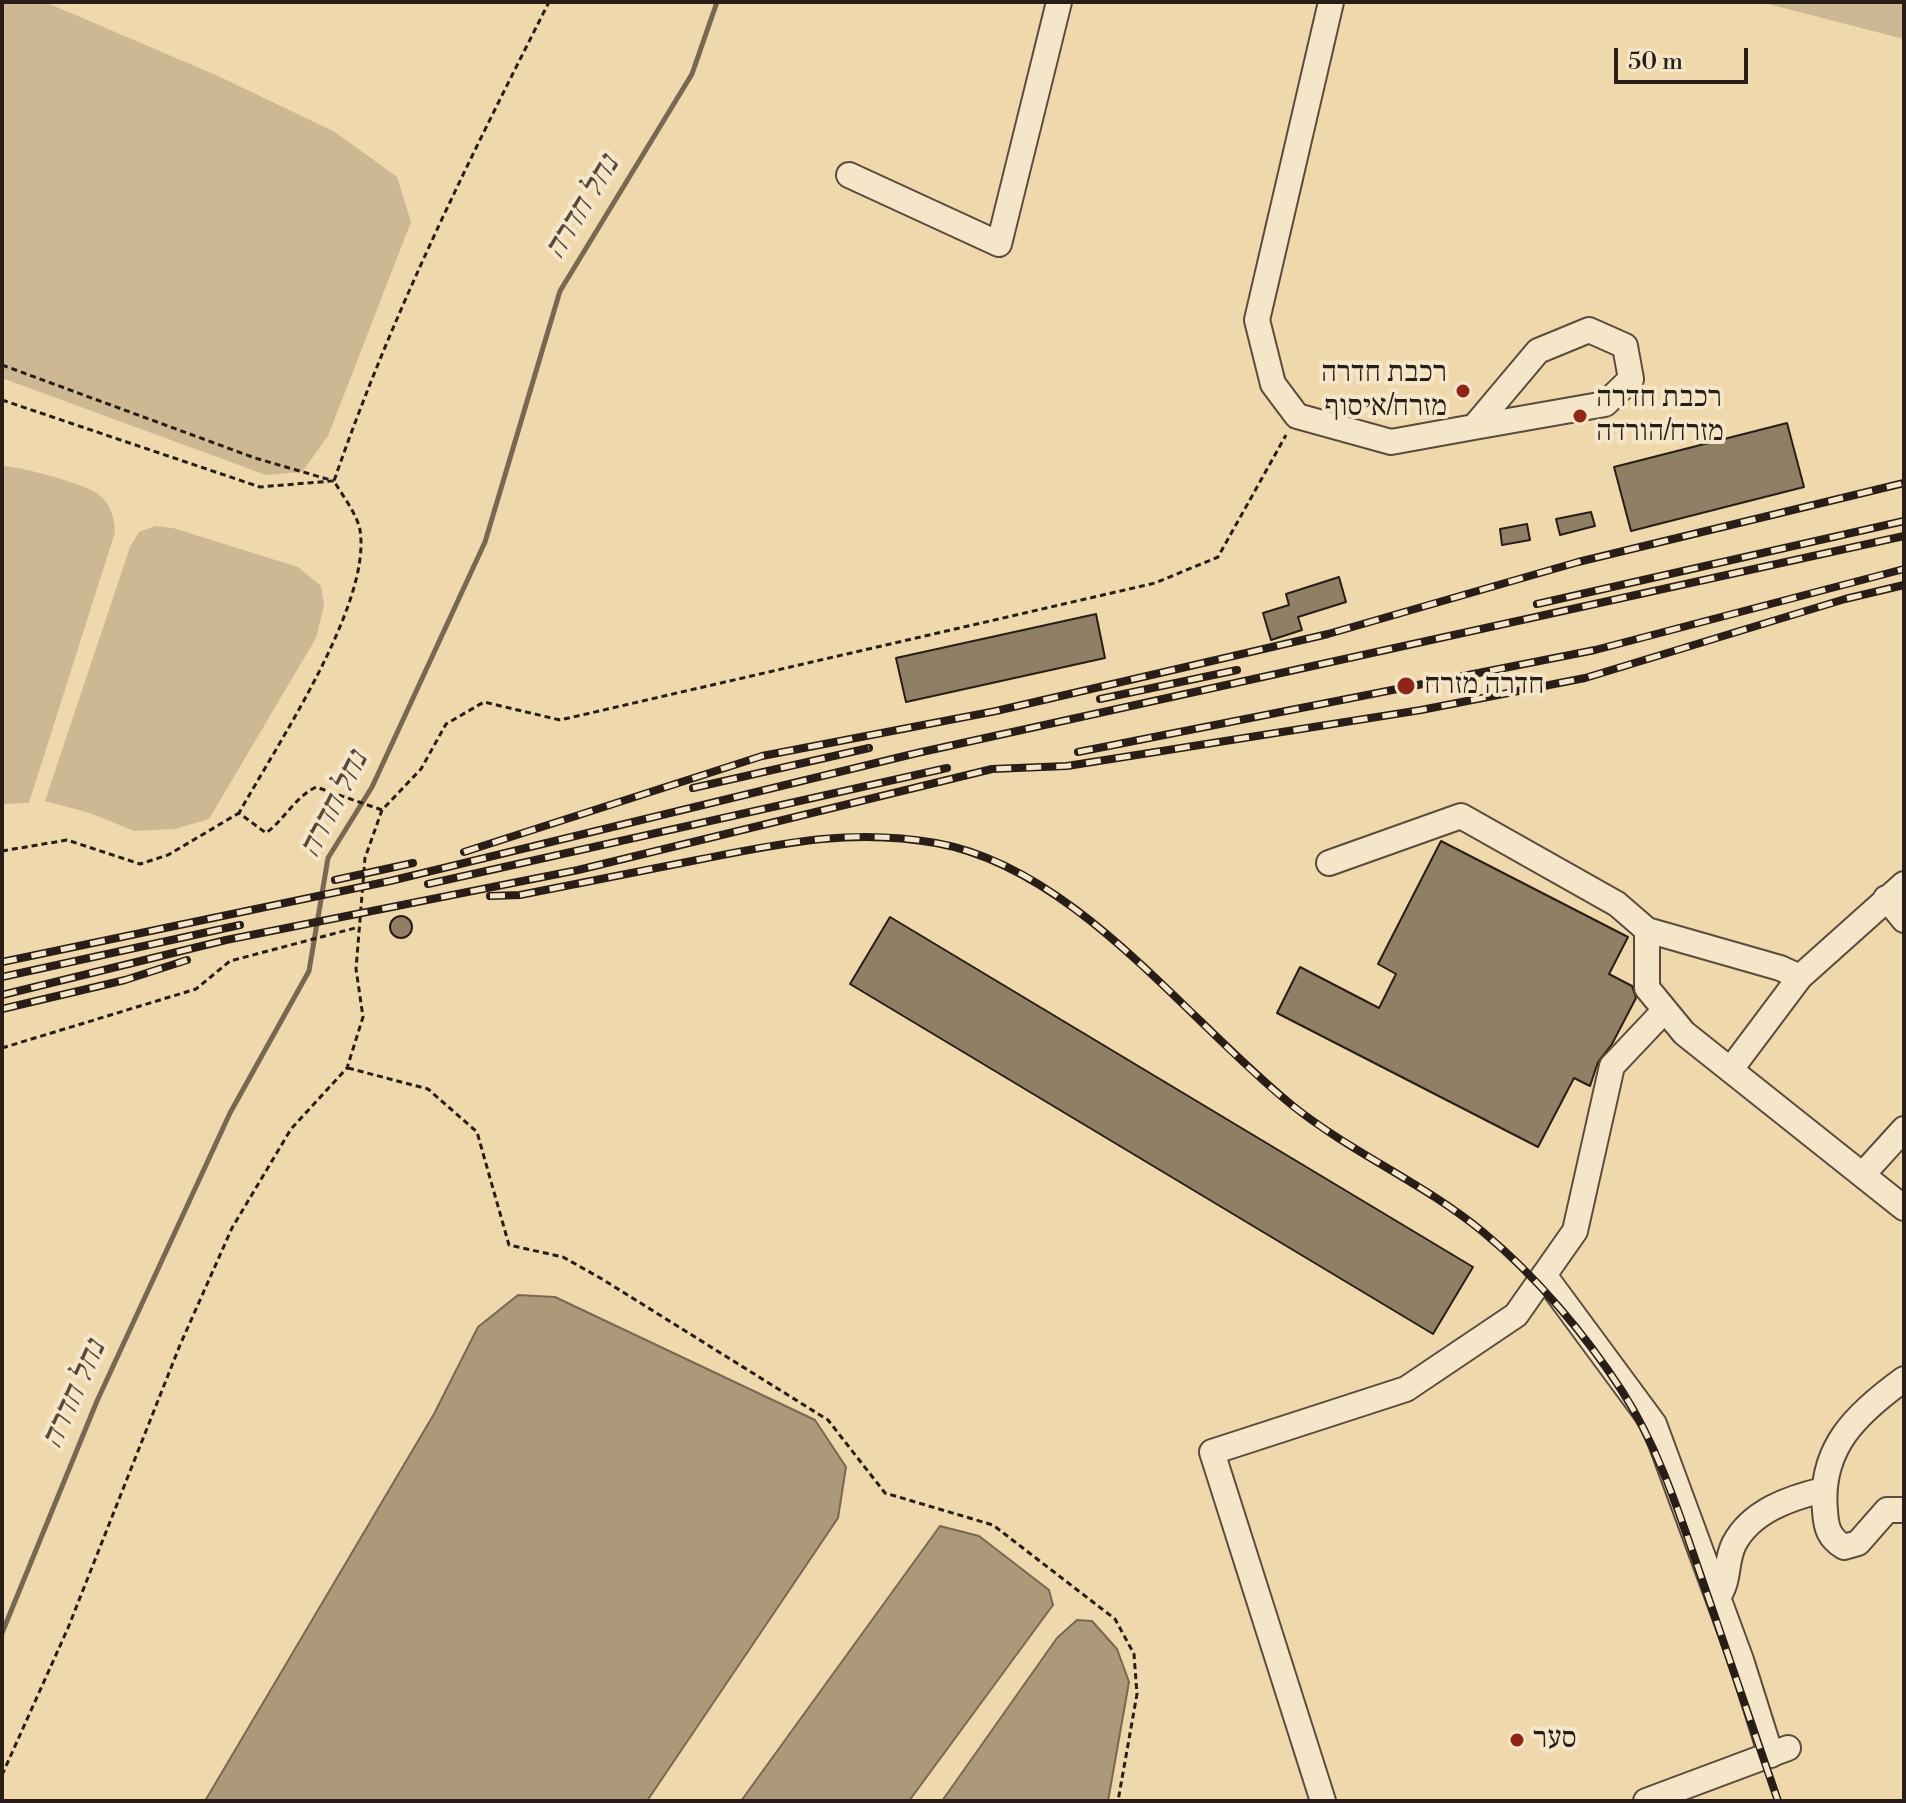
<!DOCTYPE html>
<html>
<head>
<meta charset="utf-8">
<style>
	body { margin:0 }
	#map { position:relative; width:1906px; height:1803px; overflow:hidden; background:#efd8ac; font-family:"Libre Bodoni",serif }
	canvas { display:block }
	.frame { position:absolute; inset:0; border:4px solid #291e17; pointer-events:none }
	.scale { position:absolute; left:1614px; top:48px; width:134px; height:36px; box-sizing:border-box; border:4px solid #291e17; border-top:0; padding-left:10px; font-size:24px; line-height:28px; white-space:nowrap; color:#291e17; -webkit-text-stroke:6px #f5e6c9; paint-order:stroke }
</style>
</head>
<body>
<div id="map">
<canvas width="1906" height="1803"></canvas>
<div class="frame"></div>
<div class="scale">50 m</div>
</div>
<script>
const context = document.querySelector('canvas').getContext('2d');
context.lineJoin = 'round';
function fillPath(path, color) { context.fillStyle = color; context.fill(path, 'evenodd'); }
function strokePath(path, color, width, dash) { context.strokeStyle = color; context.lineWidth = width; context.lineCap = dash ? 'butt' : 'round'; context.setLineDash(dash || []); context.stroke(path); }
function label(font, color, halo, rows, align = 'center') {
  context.font = font + ' "Libre Bodoni","Frank Ruhl Libre",serif'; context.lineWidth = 8; context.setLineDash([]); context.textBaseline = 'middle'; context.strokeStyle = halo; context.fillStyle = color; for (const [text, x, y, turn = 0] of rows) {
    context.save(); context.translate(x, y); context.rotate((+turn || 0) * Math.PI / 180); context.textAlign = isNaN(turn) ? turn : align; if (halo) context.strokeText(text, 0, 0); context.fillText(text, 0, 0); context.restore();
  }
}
fillPath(new Path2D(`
	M2,2H45L218,76L335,132L397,177L411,222L328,436L302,472L266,475L2,378Z
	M1760,2H1904V39Z
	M2,466C19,466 85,484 98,494C111,504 114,517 115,532L29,803L2,804Z
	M155,526L173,528L298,567L321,586L324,605L316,638L209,819L175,829L134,831L90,813L45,801L130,547L139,532Z`), '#cdb893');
const water = new Path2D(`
	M518,1295L555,1297L815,1420L846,1467L838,1518L647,1801H205L434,1414L478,1327Z
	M940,1526L979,1536L1049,1590L1053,1605L909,1801H741Z
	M1077,1620L1092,1621L1117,1649L1129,1682L1108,1801H942L1057,1638Z`);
fillPath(water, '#ac9979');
strokePath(water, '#786852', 2);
strokePath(new Path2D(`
	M2,1633L97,1401L230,1113L309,971L328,858L372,787L485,542L560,291L692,74L717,2`), '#786852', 5);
const building = new Path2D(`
	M1787,423L1804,487L1631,531L1614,467Z
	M1591,512L1595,526L1560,535L1556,519Z
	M1527,524L1530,540L1502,545L1500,529Z
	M1339,577L1346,602L1298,617L1302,630L1271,640L1263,613L1289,605L1286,594Z
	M1096,614L1105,658L906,702L896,658Z
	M1441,841L1628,937L1609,974L1632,986L1636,998L1612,1044L1598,1062L1590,1086L1574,1078L1538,1147L1277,1013L1300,967L1379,1008L1396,974L1378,964Z
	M390 927a11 11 0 1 1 22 0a11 11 0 1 1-22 0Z
	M890,917L1473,1267L1433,1334L850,984Z`);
fillPath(building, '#907f64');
strokePath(building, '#291e17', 2);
const minor = new Path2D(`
	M1331,2L1257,320L1273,384L1297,416L1391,442L1474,427
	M849,175L999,244L1059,2
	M1589,330L1625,346L1631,379L1605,404L1474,427L1538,351Z
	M1329,863L1461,816L1617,904L1647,930V988L1684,1033L1904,1208
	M1886,898L1904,920
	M1647,930L1780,968L1800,977
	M1731,1069L1800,977L1904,884
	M1864,1173L1904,1129
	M1544,1275L1654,1424L1741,1660L1771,1755
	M1904,1379C1857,1413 1819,1448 1825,1511C1826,1528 1829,1538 1844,1547L1858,1543L1887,1510H1904
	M1718,1597C1730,1580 1725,1562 1734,1544C1751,1511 1790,1498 1823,1490
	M1323,1801L1212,1452L1406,1389L1516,1315L1575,1231L1612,1066L1665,1010
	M1646,1801L1788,1748`);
strokePath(minor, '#5a4c3c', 28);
strokePath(new Path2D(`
	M2,365L255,458L334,481
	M2,400L260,487L332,481
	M382,810L316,787C295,797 285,819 266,833L239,813C276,746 372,604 360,530C357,514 342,495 334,481C391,315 470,158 549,2
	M2,851L67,840L140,864L168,855L239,813
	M2,1048L196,989L230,961L359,927
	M348,1068L428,1089L477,1132L509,1245L563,1257L602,1279L828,1420L885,1493L993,1525L1115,1619L1134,1654L1137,1694L1118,1801
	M2,1775L68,1628L180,1345L232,1228L291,1129L347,1068L363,1017L356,969L365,858L382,810L421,769L446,724L484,702L560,720L1155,583L1218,557L1286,435`), '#291e17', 3, [6, 4]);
strokePath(minor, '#f5e6c9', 24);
const rail = new Path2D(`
	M1537,604L1904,521
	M1100,699L1237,670
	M1078,752L1595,650L1904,569
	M693,788L869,748
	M464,852L762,756L996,711L1328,634L1578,562L1904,483
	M335,880L413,863
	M428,884L947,768
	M490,896L520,895C581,883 641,871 702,859C783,843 853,828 936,843C1076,868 1186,1020 1293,1106C1352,1153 1425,1184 1483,1232C1536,1276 1585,1334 1622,1391C1660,1450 1681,1519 1704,1585C1729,1657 1753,1729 1778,1801
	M2,962L390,881L917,753L1904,536
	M2,977L240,925
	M2,995L226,940L578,870L992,769L1067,766L1421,710L1585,678L1845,599L1904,585
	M2,1009L125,980L187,960`);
strokePath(rail, '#291e17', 8);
strokePath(rail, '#f5e6c9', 5, [15]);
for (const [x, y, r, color] of [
	[1463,391,8,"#8f2418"],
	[1580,416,8,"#8f2418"],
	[1406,686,10,"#8f2418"],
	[1517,1740,8,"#8f2418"]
]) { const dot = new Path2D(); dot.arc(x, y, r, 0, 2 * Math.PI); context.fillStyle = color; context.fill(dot); strokePath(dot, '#f5e6c9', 3); }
label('30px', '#291e17', '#f5e6c9', [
	["רכבת חדרה",1447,374,"right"],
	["מזרח/איסוף",1447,408,"right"],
	["רכבת חדרה",1596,399],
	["מזרח/הורדה",1596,433],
	["חדרה מזרח",1424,686],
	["סער",1533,1740]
], 'left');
label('italic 32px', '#574939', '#f5e6c9', [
	["נחל חדרה",583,208,-59],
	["נחל חדרה",335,805,-63],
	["נחל חדרה",75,1395,-66]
]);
</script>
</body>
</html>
